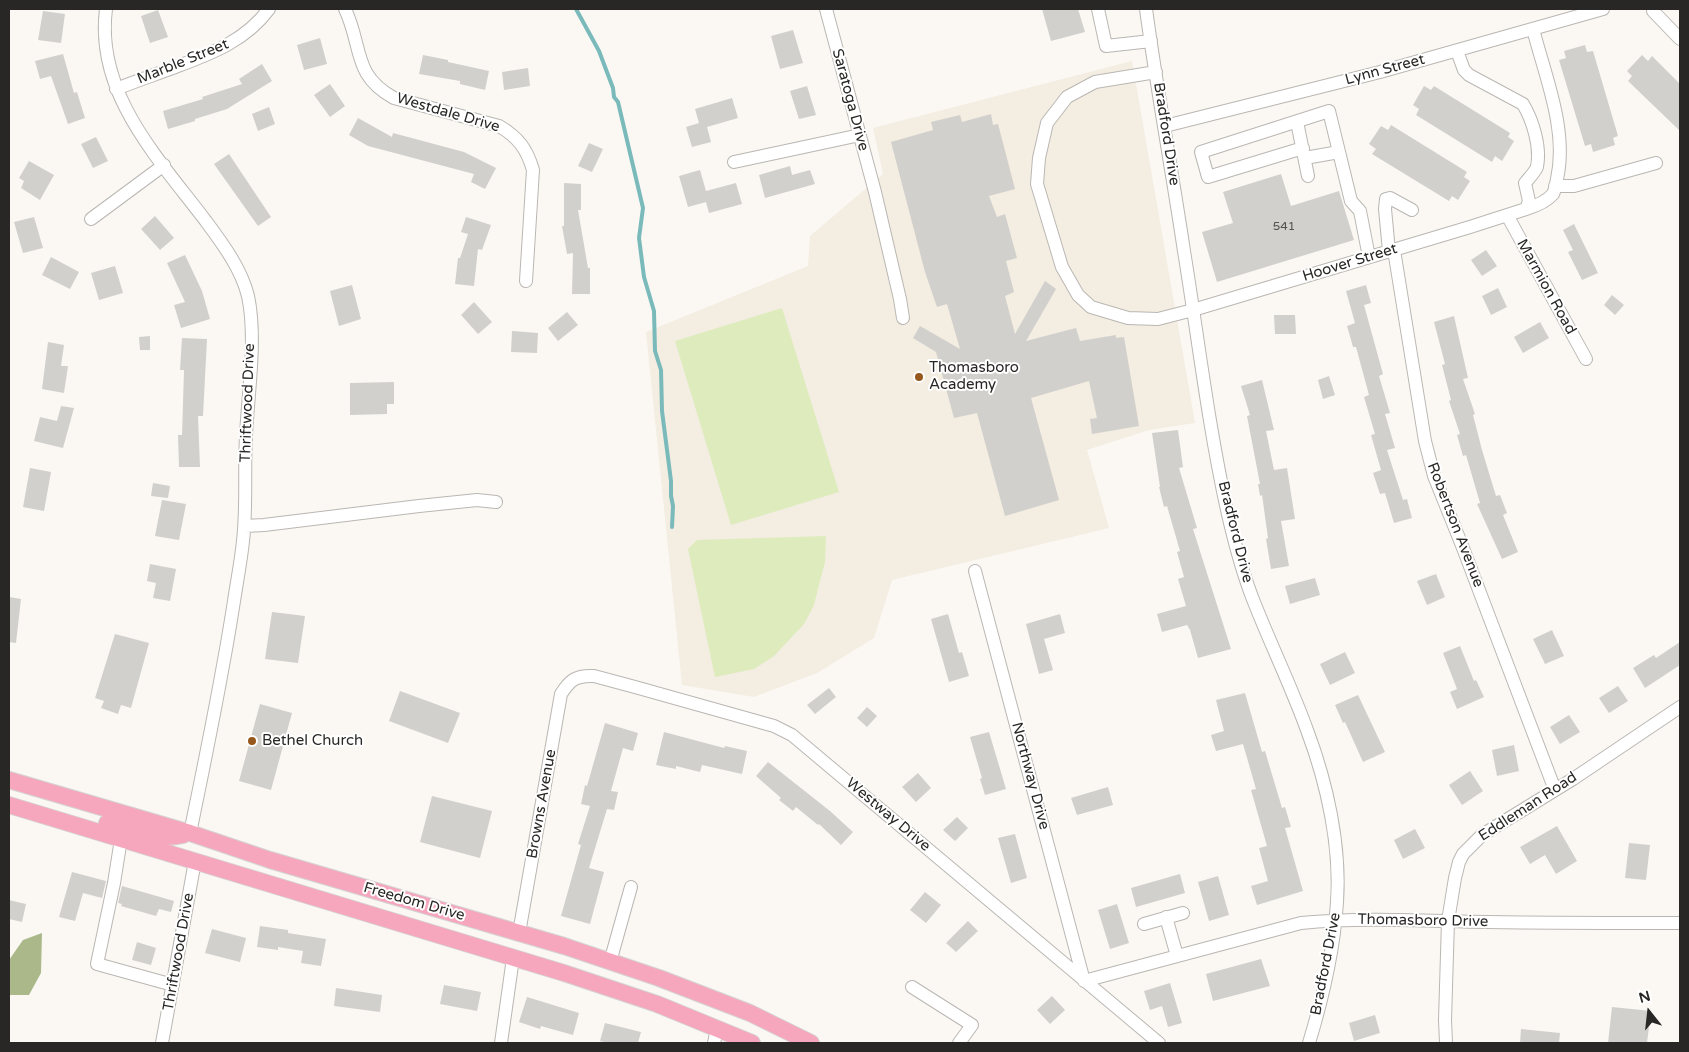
<!DOCTYPE html>
<html>
<head>
<meta charset="utf-8">
<style>
	body { margin:0 }
	#map { position:relative; width:1689px; height:1052px; overflow:hidden; background:#fbf8f4; font-family:"Varela Round",sans-serif }
	canvas { display:block }
	.frame { position:absolute; inset:0; border:10px solid #282726; pointer-events:none }
	.north { position:absolute; left:1624px; top:987px; width:50px; height:50px; -webkit-text-stroke:4px #fff; paint-order:stroke; rotate:344deg; font-size:14px; font-weight:700; line-height:20px; text-align:center; color:#282726 }
	.north::after { content:''; display:block; margin:auto; width:18px; height:22px; background:#282726; clip-path:polygon(50% 0,100% 100%,50% 72%,0 100%) }
</style>
</head>
<body>
<div id="map">
<canvas width="1689" height="1052"></canvas>
<div class="frame"></div>
<div class="north">N</div>
</div>
<script>
const context = document.querySelector('canvas').getContext('2d');
context.lineJoin = 'round';
function fillPath(path, color) { context.fillStyle = color; context.fill(path, 'evenodd'); }
function strokePath(path, color, width, dash) { context.strokeStyle = color; context.lineWidth = width; context.lineCap = dash ? 'butt' : 'round'; context.setLineDash(dash || []); context.stroke(path); }
function label(font, color, halo, rows, align = 'center') {
  context.font = font + ' "Varela Round",sans-serif'; context.lineWidth = 4; context.setLineDash([]); context.textBaseline = 'middle'; context.strokeStyle = halo; context.fillStyle = color; for (const [text, x, y, turn = 0] of rows) {
    context.save(); context.translate(x, y); context.rotate((+turn || 0) * Math.PI / 180); context.textAlign = isNaN(turn) ? turn : align; if (halo) context.strokeText(text, 0, 0); context.fillText(text, 0, 0); context.restore();
  }
}
fillPath(new Path2D(`
	M1132,61L1195,423L1149,430L1087,450L1109,528L892,580L874,638L817,673L754,697L682,685L646,332L808,266L810,236L883,174L873,128Z`), '#f3ede2');
fillPath(new Path2D(`
	M782,308L839,492L731,525L675,341Z
	M826,536L825,562L820,581L814,605L804,624L774,656L754,669L715,677L688,549L697,540Z`), '#deecbd');
fillPath(new Path2D(`
	M42,933L41,973L29,995H9V960L23,940Z`), '#abb88a');
strokePath(new Path2D(`
	M576,9L599,51L613,88L614,97L618,102L643,208L639,238L644,277L654,311L655,351L661,370L662,411L671,481V496L673,506L672,527`), '#7ababb', 4);
fillPath(new Path2D(`
	M1042,9H1078L1085,32L1051,41Z
	M158,10L168,37L150,43L141,16Z
	M43,11L65,14L61,43L38,40Z
	M793,30L803,63L780,69L771,36Z
	M320,38L327,64L304,70L297,45Z
	M1585,45L1587,52L1593,51L1618,136L1613,138L1615,145L1593,152L1591,144L1585,146L1559,60L1566,58L1564,51Z
	M63,54L74,93L77,92L85,118L68,124L51,76L40,79L35,61Z
	M423,55L448,60V62L489,71L485,90L460,84V81L419,74Z
	M1642,55L1648,61L1652,56L1680,84V131L1628,81L1632,76L1627,71Z
	M262,64L272,81L227,109L195,119V121L168,129L163,111L203,99L202,97L242,84L239,79Z
	M528,68L530,86L504,90L502,72Z
	M330,84L345,106L330,117L314,95Z
	M807,86L816,115L799,119L790,91Z
	M1424,86L1431,90L1434,86L1510,133L1508,137L1514,141L1502,161L1495,156L1492,162L1416,115L1419,109L1413,105Z
	M732,98L738,118L707,127L711,142L692,147L686,127L699,123L695,109Z
	M269,107L275,124L258,131L252,114Z
	M991,114L993,125L998,124L1015,189L989,196L997,217L1005,214L1017,258L1006,261L1014,292L1005,296L1015,334L1045,281L1056,289L1026,341L1076,328L1080,341L1116,335V338L1124,337L1139,426L1092,434L1090,419L1097,418L1089,381L1031,398L1059,500L1005,516L977,413L954,418L936,352L913,338L920,326L960,349L947,304L937,307L925,272L891,142L933,130L931,122L960,115L962,122Z
	M358,118L392,137L393,133L464,152L496,168L485,189L471,182L474,174L368,146L349,135Z
	M1391,125L1467,172L1464,177L1470,181L1458,200L1452,196L1449,201L1372,154L1376,149L1369,144L1381,126L1388,130Z
	M96,137L108,161L93,168L81,144Z
	M589,143L603,149L592,172L578,166Z
	M229,154L271,217L258,226L214,164Z
	M29,161L54,175L40,200L21,188L24,181L19,178Z
	M790,166L792,175L810,170L815,184L765,198L759,175Z
	M700,170L706,191L736,183L742,204L709,213L706,202L688,207L679,176Z
	M1281,174L1291,206L1339,191L1354,240L1217,282L1202,232L1233,223L1223,192Z
	M564,183L581,184V210H578L588,268H590V294H572L573,253L567,254L562,226H564Z
	M155,216L174,238L160,250L141,229Z
	M34,217L43,248L23,253L14,222Z
	M466,217L491,225L482,250L478,249L474,286L455,284L458,258H460L468,234L461,232Z
	M1574,224L1598,273L1582,280L1568,252L1573,250L1563,230Z
	M1486,250L1497,266L1482,276L1471,260Z
	M185,255L202,291L210,319L181,328L174,305L185,302L167,263Z
	M51,257L79,272L70,289L42,275Z
	M115,266L123,293L99,300L91,273Z
	M352,285L361,319L339,326L330,291Z
	M1366,285L1371,303L1364,305L1383,374L1379,376L1390,413L1385,414L1395,448L1387,450L1403,500L1407,499L1412,518L1394,523L1385,493L1380,494L1373,473L1381,470L1371,435L1375,434L1364,397L1369,395L1356,347H1353L1347,326L1355,323L1346,291Z
	M1498,288L1507,307L1491,315L1482,296Z
	M1612,295L1624,305L1615,315L1604,305Z
	M474,302L492,322L478,334L461,315Z
	M567,312L578,325L558,341L548,328Z
	M1274,315H1295L1296,334H1275Z
	M1454,316L1468,378L1463,379L1475,414L1473,415L1482,450L1496,496L1500,495L1507,513L1503,515L1518,552L1502,559L1477,504L1480,503L1466,455L1463,456L1457,435L1460,434L1449,401L1451,400L1442,365L1445,364L1434,322Z
	M1540,322L1549,338L1523,353L1514,337Z
	M512,331L538,333L537,353L511,352Z
	M150,336V350H140L139,337Z
	M182,338L207,339L203,416H198L200,467H179L178,435H182L184,370H180Z
	M48,342L64,345L61,366H68L64,393L42,389Z
	M1329,376L1335,395L1323,399L1318,380Z
	M1262,380L1274,430L1266,431L1274,470L1287,468L1295,519L1281,521L1289,566L1271,569L1266,539L1268,538L1262,495L1260,496L1258,484H1260L1247,416L1250,415L1241,386Z
	M394,382V404H387V414L350,415V383Z
	M61,406L74,408L63,448L34,441L40,417L57,421Z
	M1178,430L1183,467L1179,468L1197,528L1193,529L1231,649L1198,658L1190,630L1187,625L1162,632L1157,614L1186,606L1178,579L1184,577L1177,552L1180,551L1167,506L1164,507L1159,487H1160L1152,433Z
	M30,468L51,472L44,511L23,507Z
	M153,483L170,486L168,498L151,496Z
	M162,500L186,504L179,540L155,536Z
	M150,564L176,569L170,601L153,598L156,583L147,581Z
	M1436,574L1445,597L1427,605L1417,581Z
	M1315,578L1320,595L1290,604L1285,586Z
	M9,597L21,599L16,643L9,642Z
	M272,612L305,616L298,663L265,659Z
	M948,614L959,653L962,652L969,676L949,682L931,619Z
	M1060,614L1065,633L1044,639L1053,670L1039,674L1026,624Z
	M1552,630L1564,656L1545,664L1533,639Z
	M115,634L149,643L131,708L121,705L118,714L101,708L104,701L95,698Z
	M1680,642V665L1645,688L1633,668L1654,655L1656,658Z
	M1460,646L1474,681L1476,680L1484,697L1457,709L1450,692L1457,689L1443,653Z
	M1345,652L1355,673L1330,685L1320,664Z
	M1618,686L1628,701L1609,713L1599,698Z
	M829,688L836,697L815,714L807,705Z
	M400,691L460,713L448,743L389,721Z
	M1245,693L1262,752L1265,751L1282,808L1285,807L1291,827L1285,828L1303,891L1257,905L1251,886L1268,881L1259,848L1267,846L1251,790L1256,789L1243,744L1216,751L1211,735L1224,731L1216,700Z
	M1358,695L1385,752L1363,762L1345,722L1343,723L1335,705Z
	M260,704L292,713L271,790L239,781Z
	M867,707L877,716L867,727L857,718Z
	M1569,715L1580,732L1560,744L1550,727Z
	M605,723L638,733L633,751L623,748L611,791L618,792L614,810L607,809L589,868L604,872L590,924L561,916L581,845L578,844L590,806L581,804L585,785L587,786Z
	M664,732L724,748L725,746L747,751L742,774L702,765L700,772L676,766V769L656,765Z
	M989,732L1006,789L985,795L980,779L982,778L970,737Z
	M1514,745L1519,771L1497,776L1492,750Z
	M768,762L830,811L853,832L841,845L819,824L818,825L796,807L793,811L779,800L781,798L756,776Z
	M1470,771L1483,791L1462,805L1449,785Z
	M918,773L931,788L916,802L902,787Z
	M1108,787L1113,805L1077,815L1071,798Z
	M432,796L492,811L480,858L420,842Z
	M957,817L968,828L955,841L943,830Z
	M1557,826L1577,861L1556,874L1545,855L1530,864L1520,847Z
	M1415,829L1425,848L1403,859L1394,840Z
	M1015,834L1027,878L1011,883L998,838Z
	M1629,843L1650,845L1646,880L1625,878Z
	M72,872L106,881L102,898L83,893L75,921L59,917Z
	M1180,874L1185,893L1136,907L1131,888Z
	M1218,876L1229,915L1209,921L1198,882Z
	M122,886L174,901L171,912L159,909L156,916L121,906L122,904L118,903Z
	M925,892L941,905L926,923L910,910Z
	M9,900L26,904L22,922L9,919Z
	M1117,904L1129,943L1110,949L1098,910Z
	M968,921L978,931L956,952L946,943Z
	M260,926L288,930V933L326,939L321,966L301,963L303,951L278,947V950L257,947Z
	M212,929L246,938L240,962L205,953Z
	M137,942L156,948L151,965L132,960Z
	M1261,959L1270,986L1213,1001L1206,974Z
	M1170,983L1182,1023L1168,1027L1162,1006L1150,1010L1144,991Z
	M444,985L481,992L477,1011L440,1004Z
	M336,988L382,995L380,1012L334,1006Z
	M1052,996L1065,1010L1050,1024L1037,1010Z
	M527,997L579,1013L573,1035L541,1026L540,1029L519,1022Z
	M1612,1007L1651,1011L1647,1043H1608Z
	M1375,1015L1380,1033L1354,1041L1349,1023Z
	M605,1023L641,1032L638,1043H608L600,1041Z
	M1521,1029L1560,1033L1559,1043H1520Z`), '#d2d0cc');
const minor = new Path2D(`
	M106,9C95,93 158,158 205,220C222,243 241,268 248,296C257,338 248,392 246,436C244,471 247,506 243,541C241,561 237,581 234,601C222,679 206,756 190,833
	M345,9C363,47 352,75 394,98L499,126C518,137 527,149 533,170L526,281
	M826,9L875,192L900,299L903,318
	M1098,9L1106,46L1151,41
	M1146,9C1157,90 1172,171 1184,251C1198,337 1208,424 1227,510C1234,541 1242,572 1254,602C1271,645 1291,686 1307,730C1327,783 1341,846 1337,902C1334,950 1323,997 1309,1043
	M1653,9V11L1680,39
	M1156,72L1095,82L1067,97L1047,123L1039,158L1037,184L1062,267L1078,295L1091,307L1128,318L1158,319L1193,310L1470,227L1526,209L1529,201L1525,183C1529,178 1535,172 1537,167C1541,147 1533,121 1523,104L1469,75L1464,70L1457,51
	M116,89C136,81 157,74 178,66C213,53 246,40 269,9
	M1297,122L1308,176
	M1165,126L1380,72L1603,9
	M1303,148L1208,177L1201,152L1329,111L1351,201L1360,211L1369,257
	M1305,158L1339,152
	M734,162L860,135
	M1555,186H1574L1656,163
	M1526,209C1536,206 1546,202 1553,194C1555,190 1556,184 1557,179C1568,130 1545,76 1533,29
	M1507,215L1586,359
	M91,219L164,165
	M1394,250L1425,441L1434,476L1463,548L1555,790
	M1389,251L1385,209L1386,199L1390,198L1412,210
	M245,526L264,525L419,506L477,500L496,502
	M975,571L1084,981L1301,923C1363,917 1425,921 1487,922C1551,923 1616,923 1680,923
	M121,839L114,883L97,964L173,985
	M1166,917L1177,956
	M1144,924L1183,913
	M519,933L561,694C570,680 576,675 594,676L635,687L774,726L792,735L1159,1043
	M610,962L631,887
	M912,987L972,1025L959,1043
	M162,1043L195,861
	M501,1043L513,958
	M714,1043L717,1029
	M1446,1043L1445,1020L1448,921L1455,878L1459,862L1463,854L1482,835L1573,779L1680,707`);
const major = new Path2D(`
	M9,780L190,833L270,860L564,946L659,978L750,1013L811,1043
	M9,805L564,973L657,1004L752,1043
	M107,823C131,830 157,841 183,835`);
strokePath(minor, '#bab7b3', 14);
strokePath(major, '#d4d4d4', 18);
strokePath(minor, '#fff', 12);
strokePath(major, '#f6a7be', 16);
for (const [x, y, r, color] of [
	[919,377,5,"#96581d"],
	[252,741,5,"#96581d"]
]) { const dot = new Path2D(); dot.arc(x, y, r, 0, 2 * Math.PI); context.fillStyle = color; context.fill(dot); strokePath(dot, '#fff', 2); }
label('12px', '#525150', null, [
	["541",1284,227]
]);
label('15px', '#282726', '#fff', [
	["Marble Street",183,62,-22],
	["Lynn Street",1385,70,-15],
	["Saratoga Drive",850,100,75],
	["Westdale Drive",448,113,16],
	["Bradford Drive",1166,134,81],
	["Hoover Street",1350,263,-17],
	["Marmion Road",1546,287,61],
	["Thriftwood Drive",248,403,-88],
	["Robertson Avenue",1455,525,69],
	["Bradford Drive",1235,532,76],
	["Northway Drive",1030,776,75],
	["Browns Avenue",542,804,-80],
	["Eddleman Road",1528,807,-33],
	["Westway Drive",888,815,40],
	["Freedom Drive",414,902,16],
	["Thomasboro Drive",1423,921,1],
	["Thriftwood Drive",179,952,-80],
	["Bradford Drive",1326,964,-79]
]);
label('15px', '#282726', '#fff', [
	["Thomasboro",929,368],
	["Academy",929,385],
	["Bethel Church",262,741]
], 'left');
</script>
</body>
</html>
